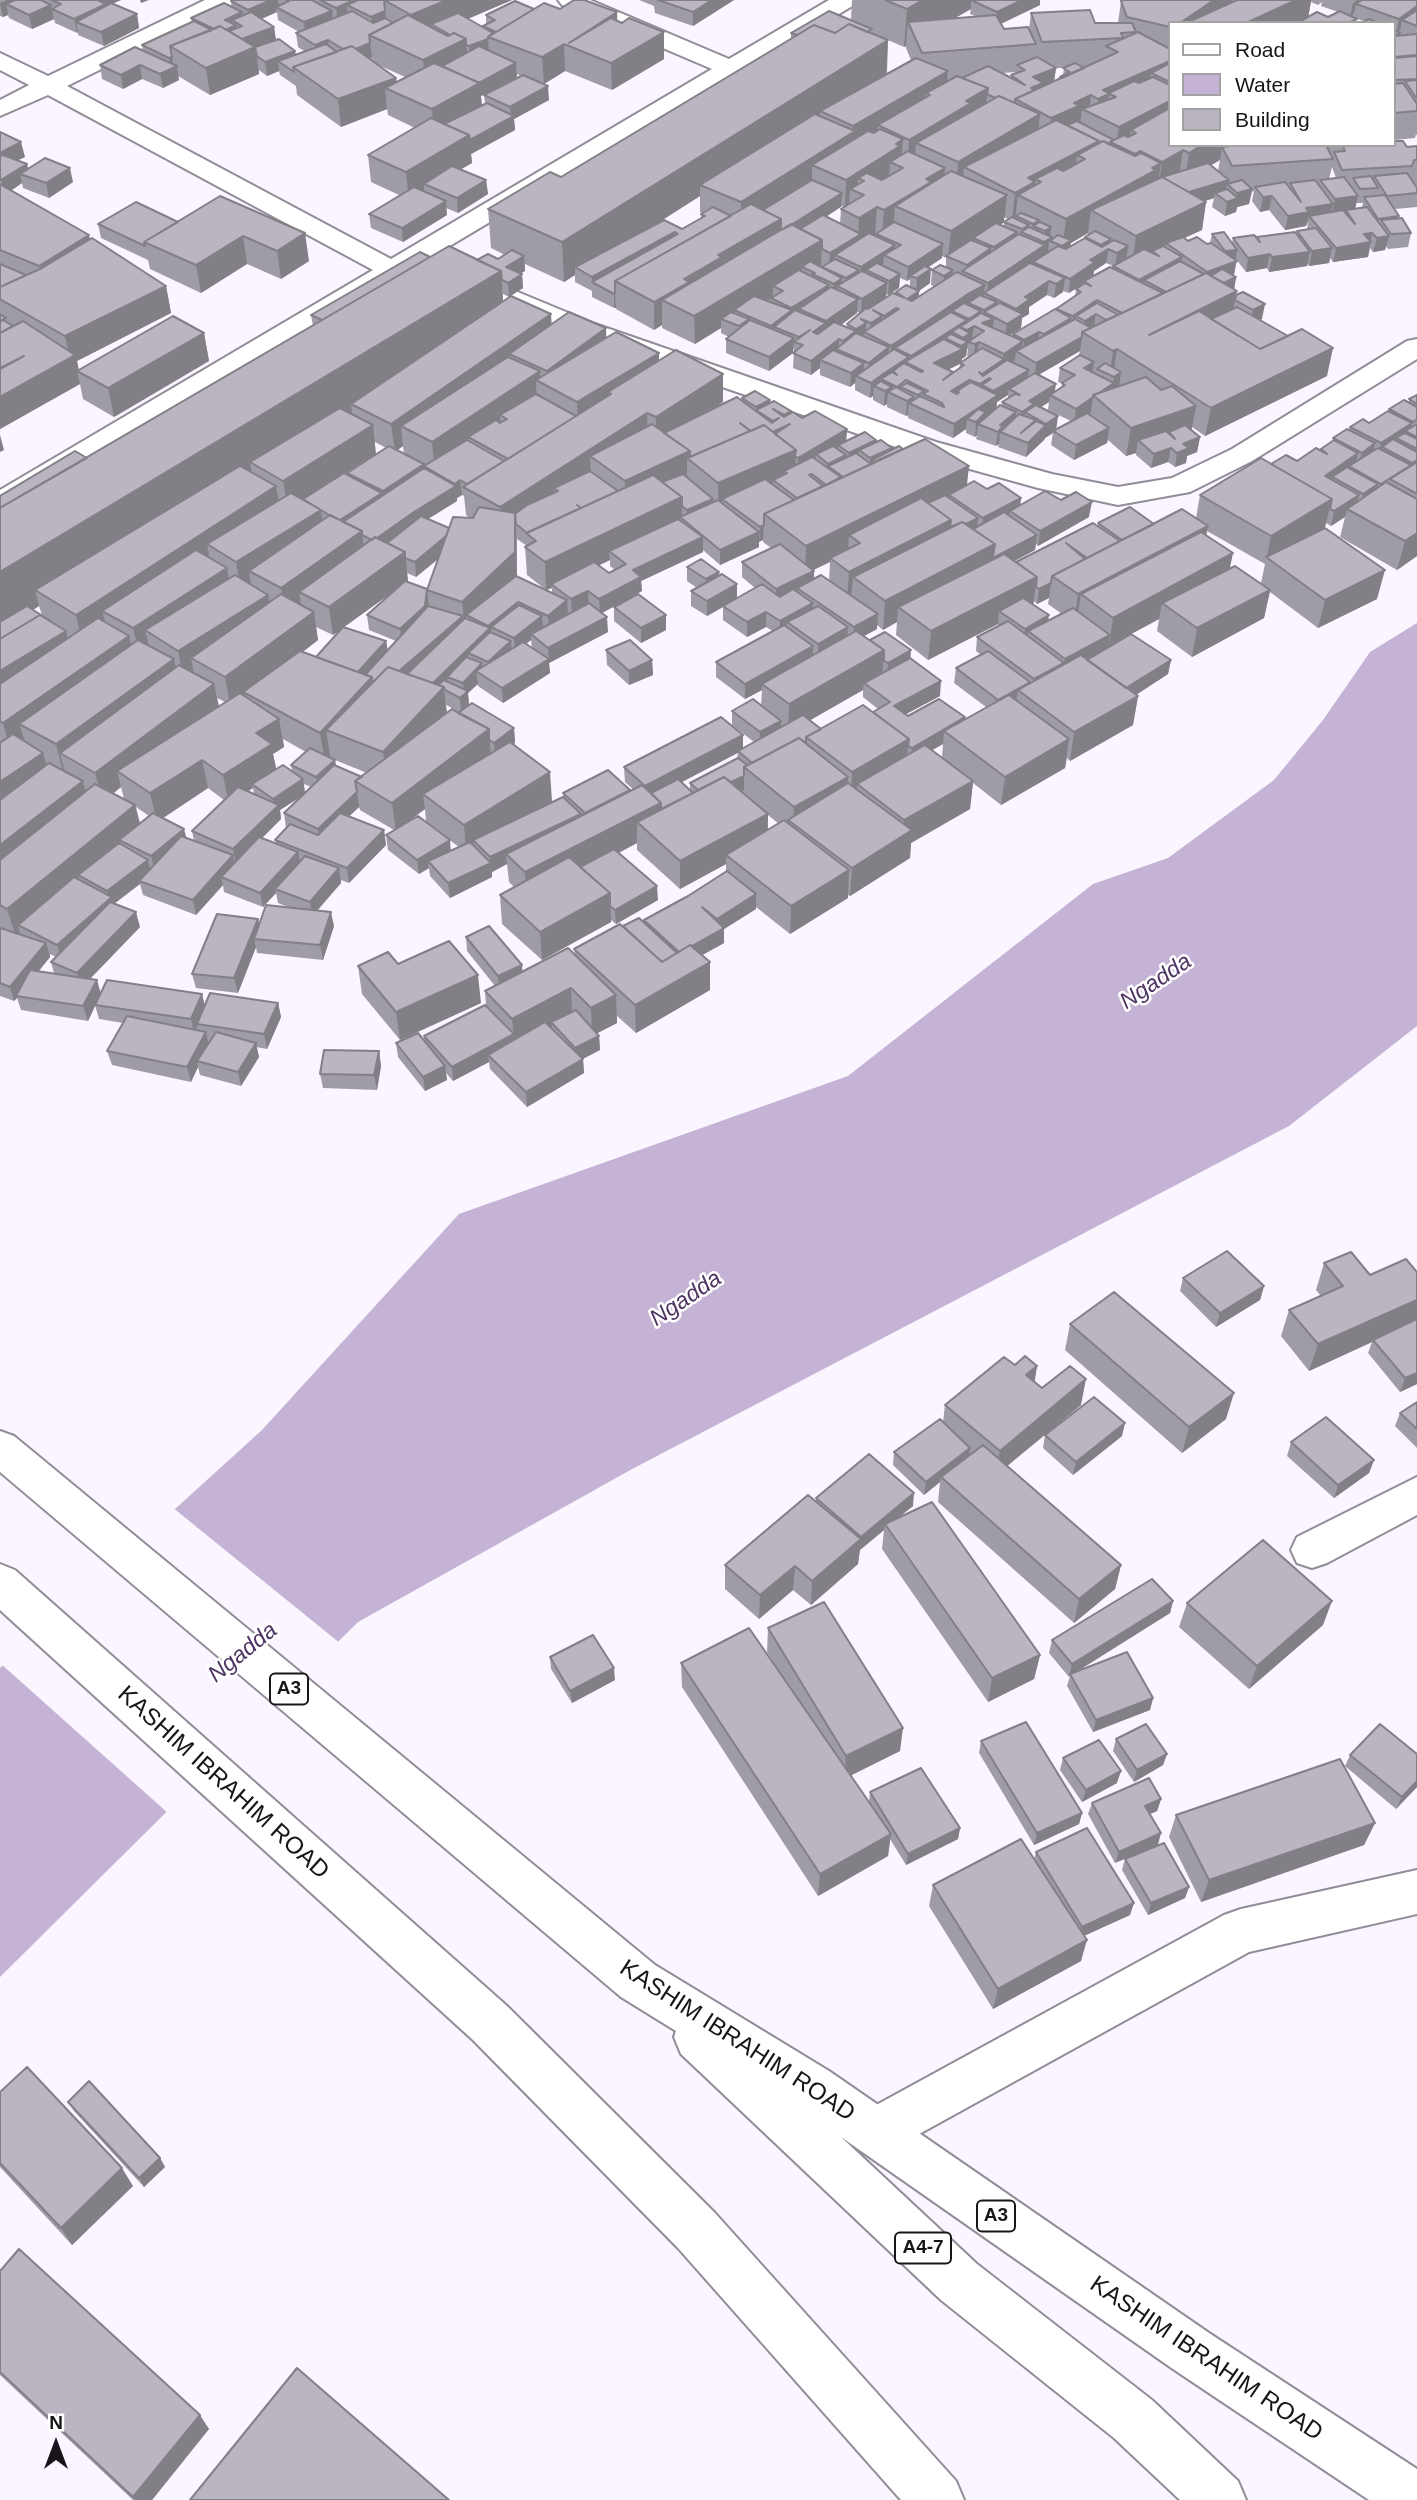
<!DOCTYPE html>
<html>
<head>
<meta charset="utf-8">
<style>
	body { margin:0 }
	#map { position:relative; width:1417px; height:2500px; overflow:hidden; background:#faf5ff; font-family:Arial,sans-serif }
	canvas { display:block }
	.legend { position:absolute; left:1168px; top:21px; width:228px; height:126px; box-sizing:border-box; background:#fff; border:2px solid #a2a1a3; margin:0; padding:9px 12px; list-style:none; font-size:21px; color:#17151a }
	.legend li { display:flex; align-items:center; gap:14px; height:35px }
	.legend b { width:35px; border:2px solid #a2a1a3 }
	.north { position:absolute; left:21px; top:2409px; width:70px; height:70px; -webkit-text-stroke:5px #fff; paint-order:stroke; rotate:0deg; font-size:19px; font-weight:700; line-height:28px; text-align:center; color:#17151a }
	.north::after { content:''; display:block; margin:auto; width:24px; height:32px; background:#17151a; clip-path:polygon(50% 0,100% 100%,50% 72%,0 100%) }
</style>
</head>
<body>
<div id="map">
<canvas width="1417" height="2500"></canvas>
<ul class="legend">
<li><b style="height:9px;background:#fff"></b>Road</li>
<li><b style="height:19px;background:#c4b3d5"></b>Water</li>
<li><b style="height:19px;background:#bab5c0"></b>Building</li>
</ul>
<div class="north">N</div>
</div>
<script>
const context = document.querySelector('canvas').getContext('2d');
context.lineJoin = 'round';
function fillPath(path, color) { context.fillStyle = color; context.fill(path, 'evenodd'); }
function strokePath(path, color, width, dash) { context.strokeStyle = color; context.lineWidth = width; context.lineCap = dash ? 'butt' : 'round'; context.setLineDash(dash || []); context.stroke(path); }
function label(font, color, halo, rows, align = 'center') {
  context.font = font + ' Arial,sans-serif'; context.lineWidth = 5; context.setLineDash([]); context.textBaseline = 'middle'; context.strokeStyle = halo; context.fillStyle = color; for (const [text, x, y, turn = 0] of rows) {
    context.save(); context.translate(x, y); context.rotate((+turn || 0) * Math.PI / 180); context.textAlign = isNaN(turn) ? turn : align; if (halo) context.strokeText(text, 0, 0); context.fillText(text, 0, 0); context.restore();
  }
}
fillPath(new Path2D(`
	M1417,623V1026L1289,1126L634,1468L358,1622L0,1977V1668L262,1430L459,1214L848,1076L1093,884L1168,858L1274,780L1323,720L1370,652Z`), '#c4b3d5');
fillPath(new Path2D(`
	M172,1507L341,1644L169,1814L0,1663Z`), '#faf5ff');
const minor = new Path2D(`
	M205,0H235L231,5L67,86L391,259L712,69L562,5L558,0H590L729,59L829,0H858L854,5L10,508L0,511V490L373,270L48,95L0,116V100L29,85L0,70V53L48,76Z
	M455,266L595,324L936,442L1052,474L1118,487L1172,478L1232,449L1407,341L1417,339V359L1252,461L1190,492L1118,505L1038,488L916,454L575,336L446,280L442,274L446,268Z
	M1417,1477V1515L1327,1563L1312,1568L1297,1563L1291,1550L1297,1537Z
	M1417,1870V1914L1249,1952L892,2149L875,2157L858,2149L850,2132L858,2115L1224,1915L1241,1909Z`);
const trunk = new Path2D(`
	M0,1431L14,1436L655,1965L829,2071L1209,2333L1417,2469V2500H1369L1173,2369L841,2137L977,2264L1152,2400L1238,2481L1246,2500H1180L1114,2438L941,2300L681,2054L674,2037L676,2031L621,1997L0,1472Z
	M0,1564L15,1570L507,2006L714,2212L956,2481L964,2500H901L678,2248L473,2040L0,1610Z`);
strokePath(minor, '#918c97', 4);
strokePath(trunk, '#918c97', 4);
fillPath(minor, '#fff');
fillPath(trunk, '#fff');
fillPath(new Path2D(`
	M0,0H121L112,4L137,14L139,28L104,46L78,35V32L77,33L55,23L54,19L32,29L9,18L8,15L3,17L0,16Z
	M233,0H512L468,19L483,27V26L486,24V15L534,9H560L617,12V20L664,59L612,90L565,71L544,84L549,100L514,119L515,130L471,154L472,163L460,169L486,180L488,194L458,213L446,208L447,215L403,242L371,228L369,214L399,195L371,182L368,155L415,128L388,115L387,109L341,127L297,95L296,86L280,75L279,71L267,76L259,70V74L210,95L178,76L179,80L163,88L142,79L123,89L102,79L100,65L143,51L142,45L192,22L191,18L232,7L231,1ZM277,12L278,20L299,32L296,33L298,47L304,51L296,55L295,51L276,40L274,27L261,19ZM376,64L405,77L397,82L396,78ZM517,74L521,76L484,95L485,103L482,105L481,96L517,77Z
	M639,0H734L693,26L655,13L654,6Z
	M852,0H1040V5L1001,24L1004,29L1029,30L1031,13L1095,23H1118L1121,1L1123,0H1417V136L1416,134L1415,138L1394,140V23H1361L1364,21L1357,19L1170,23V145H1394L1407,147L1417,146V207L1395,209L1399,216L1398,218L1411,233L1408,247L1388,249L1386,246L1385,250L1373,252L1370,248L1368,257L1333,262L1330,258L1329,263L1309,266L1308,264L1307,266L1269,272L1267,268L1246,272L1236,259L1237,261L1234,275L1236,277L1234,289L1236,295L1262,319L1260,320L1327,376L1205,436L1192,427L1191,431L1200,437L1197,452L1187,456L1186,463L1175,467L1168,462L1151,468L1136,455V453L1126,456L1108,440L1107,443L1074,460L1051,445L1053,433L1045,438L1044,440L1026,457L998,447L999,444L996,446L976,439L977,435L975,437L966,433V429L953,438L908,418V415L906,416L887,407V404L884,406L873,400V396L870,398L855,390V383L850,387L820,375V368L811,375L793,368L794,349H793V353L769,371L726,353V339L729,337L721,333V328L695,344L662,328V325L654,330L616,309V308H614L592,297V291L575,282V275L564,282L525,264V271L520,273L522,274L523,288L509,297L503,294V302L552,324L607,338L659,360L723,402L709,412L742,401V398L770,400V403L791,411V413L802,418L847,429L846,441L876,440V442L892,448V450L967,485L987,489L1020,505L1089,517L1038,546L1036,544L1035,550L1014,561L1016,562L1098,525V523L1154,524L1196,518L1200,495L1271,464L1297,461L1321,450V449L1333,441V438L1349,430L1350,427L1369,423L1389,411V409L1409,403V399L1417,395V556L1397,570L1340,537L1345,517L1331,526L1326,523L1325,527L1316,533L1377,599L1318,628L1270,592L1264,618L1192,657L1157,631L1159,619L1131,634L1171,660L1168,674L1136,695L1138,696L1133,725L1070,761L1067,758L1065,768L1001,805L973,783L970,809L911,843L910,858L850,896L848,895V898L790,934L756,907V909L724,929V943L702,955L710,962V990L636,1033L617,1016V1023L597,1033L599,1036L600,1050L583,1059L584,1073L527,1107L490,1069L489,1062L453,1081L446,1073L447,1080L425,1091L398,1057L396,1043L424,1040V1036L486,1006L485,991L495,986L467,951L466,937L522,965V972L575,955L574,949L623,926L644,923V920L688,896L726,872V864L680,889L637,850V843L619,853L658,900L616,924L611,920V922L542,960L502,924L500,895L514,887L509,882L507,864L492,872V877L450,898L430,876L429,868L419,874L388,850L386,835L394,830L360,810L359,807L349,816L384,830L386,845L349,883L341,880V883L318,910L334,926L323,960L257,953L256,947L238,993L196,988L192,974L258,919L259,924L288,907L278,903L276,893L263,907L224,892L223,885L196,915L143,895L140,884L114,903L140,927L90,979L100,994H202L205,1006L278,1003L281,1017L267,1049L256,1047L259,1057L241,1086L200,1075L198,1067L191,1082L112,1065L107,1051L123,1023L99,1019L95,1005L88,1021L21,1010L17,998L14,1001L0,996V496L87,458L313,326L311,315L430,257L477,260L498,259L505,255L491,248L488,209L561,177L791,39V33L851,20ZM1311,2L1318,5L1322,2L1321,6L1338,12L1328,17H1308ZM971,9L970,14L975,16L955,18ZM888,40L904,47L906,46V48L911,60L887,74ZM1056,68H1064L1063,75L1060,77V79L1054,81ZM1017,72L1011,75V77L1003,73ZM1220,160L1218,171L1210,166ZM1332,167L1336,178L1329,179ZM1254,191L1252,201L1260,212L1269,210L1285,230L1306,226L1308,222L1307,230L1297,231L1296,234L1257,237V239L1233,238L1232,243L1212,234L1210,243L1207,244L1188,241L1184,238L1202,230L1206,202L1205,201L1214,198L1212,207L1225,216L1236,212L1237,207L1249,204L1252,192ZM700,196V212L703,213L701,214V218L682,229L655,225ZM1356,203H1363L1362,208L1355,209ZM841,206L844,207L841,209L840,224L826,217ZM1004,217L1008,219L1004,222V226L1001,225L1004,222ZM1088,233V235L1085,237V239L1070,247L1071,243ZM942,256L946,258V267L932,270L931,285L934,286L919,297V291L930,283L928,267L942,258ZM1106,263L1113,266L1112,268L1093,276L1094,271ZM900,278L907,281L910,279V287L886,298V294L888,295L899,288ZM1084,283V284L1076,289L1075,296L1055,309L1013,334L1012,336L1010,335L1021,328L1022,318L1029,314V307L1047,295L1054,298L1063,292V291L1069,293ZM857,312L860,313L847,324V327L841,325L857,313ZM967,349H968L967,356L969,357L961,362L962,359L966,356ZM1080,351L1079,355L1060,368L1058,382L1062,384L1061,388L1055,392L1038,375ZM960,364L959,369L953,373L948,370ZM1008,395V398L1002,402V406L996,408L997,402ZM1049,402L1048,410L1071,421L1056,429L1041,407ZM375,442L386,448L347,473L348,475L345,473ZM403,446L404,454L397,450ZM462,495L464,496L466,515L470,518L449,528L428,519L457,501V498ZM1207,531L1265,564L1261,583L1230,568L1206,536ZM517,539L527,546L525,547L527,575L546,590L552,588V593L517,577ZM763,540V542L771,548L742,562V577L755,588L737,598V584L719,576L687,567V581L697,588L691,591V606L707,616L723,607V620L747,637L766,627L773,631L716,662V677L745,699L762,690L761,706L732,711V725L754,742L743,748L624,767L625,782L633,789L630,791L563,793V798L538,809L552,801L513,745L515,743L514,728L469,705L468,693L478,684V686L503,703L550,673L549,663L608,632L602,613L642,591L641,581L703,552V550L720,565L759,547V541ZM438,559L427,590L429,606L407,582L408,581L407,573L416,577ZM610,560V566L615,570L609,573L599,565ZM830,562L829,581L814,579V571L813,570ZM391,593L367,615L369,630L396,641L388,650L386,641L344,627ZM1049,598L1048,604L1062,614L1048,621L1033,605L1034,601L1037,604ZM39,606L42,615L33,610ZM897,622L896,635L928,660L998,624V626L977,637L976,651L981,655L956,668L954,683L986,707L965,719V717L908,716L906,714L940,696L910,658L870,640L864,636L877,629V625L883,630ZM316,627L333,635L340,630L316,657L303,652L318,640ZM531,640L532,648L526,644ZM863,690V697L878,709L873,712L821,729L809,720ZM217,698L225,702L219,706ZM446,705L460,712H447ZM283,739L306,752L291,765L292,771L276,769L273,754L284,747ZM943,744L942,757L932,750ZM738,753L737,758L690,783V790L681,782ZM335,760L367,773L362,777L336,766ZM304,784L311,787L305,793ZM121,787L124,799L113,794ZM208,788L224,800L192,831L194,841L186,838L163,818ZM253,788L254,794L248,791ZM302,796L284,813L286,828L275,840L276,843L262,838L281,819L280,810ZM136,807L149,816L140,823ZM425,809L426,822L402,826ZM768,815L779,824L768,830ZM444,836L459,847L451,851ZM50,954L56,957L51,962L54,973L39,971L50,957Z
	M0,132L25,157L17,160L27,164L28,168L73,182L49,198L23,188L22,183L11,190L166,286L171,313L77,361L79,370L204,333L209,361L114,417L83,399L80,384L0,429Z
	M220,196L309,261L281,279L247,264L201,293L150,269L148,260L101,238L98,224L178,222Z
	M614,607L666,630L641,643L614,621Z
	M606,650L652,660L653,675L629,685L607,665Z
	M358,966L481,1003L400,1040L362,994Z
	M379,1051L381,1066L377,1090L323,1088L320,1074Z
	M1351,1252L1417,1384L1400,1392L1368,1353L1372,1342L1309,1371L1281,1336L1289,1310L1321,1296L1316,1290L1324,1263Z
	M1183,1278L1264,1286L1260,1300L1216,1327L1180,1291Z
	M1070,1324L1226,1419L1182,1453L1065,1350Z
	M1015,1365L1037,1366L1034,1382L1042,1388L1081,1405L1007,1466L1121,1565L1115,1589L1074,1623L938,1502L940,1482L924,1495L893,1465L894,1452L943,1422L945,1405Z
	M1417,1402V1448L1395,1426L1400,1413Z
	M1045,1435L1122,1436L1073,1475L1043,1448Z
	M1291,1442L1374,1460L1369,1473L1334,1498L1287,1456Z
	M816,1498L913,1506L899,1517L1040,1655L1034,1679L988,1702L882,1549L884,1530L860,1550L858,1564L811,1605L793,1590L759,1619L725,1589V1565L816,1501Z
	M1173,1601L1170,1613L1078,1671L1153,1698L1150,1710L1093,1732L1067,1686L1070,1676L1069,1677L1049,1653L1052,1640Z
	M1187,1603L1323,1625L1249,1689L1179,1627Z
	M768,1628L900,1751L850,1775L869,1802L870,1792L960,1828L958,1839L906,1865L890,1839L888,1856L818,1896L682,1687L681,1663L783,1678L767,1652Z
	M550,1657L615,1680L572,1703L551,1669Z
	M1116,1739L1167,1754L1163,1765L1134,1782L1113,1751Z
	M981,1741L1082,1813L1079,1824L1034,1845L979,1753Z
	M1350,1755L1417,1787L1396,1809L1345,1766Z
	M1063,1758L1117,1783L1082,1802L1060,1770Z
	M1161,1799L1157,1811L1150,1814L1115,1863L1088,1814L1092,1803Z
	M1176,1815L1375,1823L1364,1845L1201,1902L1169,1837Z
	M1036,1852L1130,1915L1084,1936L1081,1961L993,2009L929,1906L933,1885L1034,1859Z
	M1125,1859L1189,1887L1185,1898L1148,1915L1122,1870Z
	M0,2092L133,2186L72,2245L0,2167Z
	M68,2102L160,2158L165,2167L144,2187L74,2111Z
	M0,2271L209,2429L152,2500H133L0,2375Z`), '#a09ca5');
fillPath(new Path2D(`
	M7,0H31L6,4L8,15L3,17L0,3Z
	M93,0H121L106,6L76,22L78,32L77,33L74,19Z
	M140,0H149L141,3Z
	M271,0H278L279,8L276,7L277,12L250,24L248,10Z
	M354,0H366L347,5L348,17L338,22L336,8Z
	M447,0H512L441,30L431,24L432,34L413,42L411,15Z
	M712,0H734L693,26V12Z
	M923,0H987H971V9L916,40L908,22L906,46L904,47L907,9Z
	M1022,0H1040V5L996,26L997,12Z
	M1214,0H1232L1230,13L1216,23H1180Z
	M1296,0H1311L1308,19L1300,23H1246Z
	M1357,0H1371L1356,4L1354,13L1350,17L1353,3Z
	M51,5L54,19L32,29L29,15Z
	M1417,6V18L1402,20L1400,30L1396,33L1399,19Z
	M332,11L333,25L305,36L304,22Z
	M385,11L387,24L373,31L371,17Z
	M242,12L244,26L232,20L233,26L236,25L238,39L224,33L225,20Z
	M617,12L618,39L569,43Z
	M137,14L139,28L104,46L101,32Z
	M274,27L276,41L256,49L259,74L210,95L206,68L237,41Z
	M664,32V59L612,90L611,63Z
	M466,39L468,66L426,87L423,60Z
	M488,39L489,53L471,60L469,46Z
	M328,40L330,54L317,59L315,45Z
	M888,40L886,78L820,111V120L700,185V196L581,271L575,267V275L564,282L562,242Z
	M370,43L372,57L349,66L348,52Z
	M564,44L565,71L544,84L542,57Z
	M295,51L297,65L278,61L279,71L267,76L265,62Z
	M172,57L174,67L177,66L179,80L163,88L160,74L171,69L169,58Z
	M1170,61V82L1151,73L1147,96L1116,97L1109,94L1106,120L1096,115L1098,99L1103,90Z
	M516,63L517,77L481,96L482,111L434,137L432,109Z
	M140,65L142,79L123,89L121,75Z
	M1056,68L1054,82L1024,104L1033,77Z
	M948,71L945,98L926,93L925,111L878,125L877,138L812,165V185L741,230V202L852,133L853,126Z
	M396,78L398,94L385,88L387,109L341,127L338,99Z
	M548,86L549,100L514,119L515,130L471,154L472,163L431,187L424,184V191L409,200L406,172L469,135L511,118L510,107Z
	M988,88L985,116L916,143L915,162L908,167L909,140L966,101Z
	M1091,95L1089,112L1082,109L1080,126L1048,146L1051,118L1074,103Z
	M1170,101V126L1136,133L1131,130L1128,148L1116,145L1119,127Z
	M1040,114L1037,141L964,167L962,186L956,190L958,162Z
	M903,139L901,167L890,162L889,180L864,181L858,178V192L850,189L849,205L845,207L846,180Z
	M1099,141L1096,168L1085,159L1077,155L1075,180L1035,179L1033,203L1018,195L1015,219L1012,221L1015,193L1028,178Z
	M21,142L25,157L0,169V153Z
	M1202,145H1233L1231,154L1222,147L1220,160L1185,180L1189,153Z
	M1183,150L1179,177L1158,189L1162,162Z
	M1161,163L1157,190L1091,210L1088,233L1071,243L1069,255L1061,261L1066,219Z
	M27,164L30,178L20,174L22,183L5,195L1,180Z
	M70,168L73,182L49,198L46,183Z
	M945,168L943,195L895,206L893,231L882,236L884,210L926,179Z
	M486,180L488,194L458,213L457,198Z
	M1229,180L1228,185L1227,184L1225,194L1215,193L1214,198L1179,209L1182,194Z
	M1252,189L1249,204L1237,207L1236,212L1225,216L1227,202L1236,199L1237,193Z
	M842,193L841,207L796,236L782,231Z
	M1007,195L1004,222L977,240L973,238V243L948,257L951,231Z
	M1272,196L1269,210L1260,212L1263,197Z
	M1358,196L1355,210L1332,213L1335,199Z
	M446,201L447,215L403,242L402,228Z
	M1206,202L1202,230L1169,245L1166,243L1165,247L1132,264L1136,236Z
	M1333,204L1330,219L1309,216L1306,226L1285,230L1288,216L1306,208Z
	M877,207L875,235L861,243L835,255L834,264L829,267L830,253L858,236L859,218Z
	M781,219L780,247L662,300V325L654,330V302L718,255Z
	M1051,227L1050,238L1052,237L1051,241H1049L1048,253L1033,262V267L987,295L988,283L1044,246L1045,231Z
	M675,232V247L592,283V277Z
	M1017,232L1015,246L992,262L994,247Z
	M305,233L309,261L281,279L277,251Z
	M1372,233L1368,257L1333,262L1336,248L1364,234Z
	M89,235L95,263L45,294L39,266Z
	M243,236L247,264L201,293L196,265Z
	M1389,236L1385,250L1373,252L1377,238Z
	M1111,239L1106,263L1094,271L1093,277L1084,281V283L1069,293L1070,279L1090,260L1100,254L1101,245Z
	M822,240L821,267H802V279L773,286V297L744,314L734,310V320L721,319V328L695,344L694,316Z
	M943,244L942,258L914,277L910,276V279L907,281L908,267Z
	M895,245L894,259L884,255L883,266L866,270V277L860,281L861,267Z
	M1128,246L1126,261L1115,267L1117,253Z
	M991,248L990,263L966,273L967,265Z
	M1332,248L1329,263L1309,266L1312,251Z
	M1237,250L1234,275L1206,281L1207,272L1223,266L1225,251Z
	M1310,252L1307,266L1269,272L1272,257Z
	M1270,254L1267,268L1246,272L1248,258Z
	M524,256L525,271L507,281L506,267Z
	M1182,257L1180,271L1144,280L1142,291L1137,294L1139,280Z
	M931,269L930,283L916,293L917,278Z
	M859,270L858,285L845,291L846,278Z
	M953,270L952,285L943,290L944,276Z
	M501,271L504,320L351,404L352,414L262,469L250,462L252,475L35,590L39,606L0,630V572Z
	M522,274L523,288L509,297L508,283Z
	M900,274L899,288L888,295L889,281Z
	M1236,277L1234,291L1217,287Z
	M842,278V289L837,286L836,297L833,299L834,284Z
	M1065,278L1063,292L1054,298L1056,284Z
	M1049,281L1047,295L1029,307V314L1022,318L1021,328L1005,338L1007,324L1015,319L1016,309L1025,297Z
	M887,283L886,298L861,313L862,299Z
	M829,285V299L799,309V317L774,327V338L771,340V326L791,311V308Z
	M985,285L983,300L968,303V308L952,311L951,319L895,348L894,357L890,360L891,346L968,294Z
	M166,286L171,313L77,361L79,373L77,371L80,384L0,429V368L70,358L65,336Z
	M919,291L918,305L907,299Z
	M1237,291L1231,319L1149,335Z
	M615,293L616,308H614V294Z
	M858,299L857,313L826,336V321Z
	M1097,300L1094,329L1083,332L1085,321L1076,316L1074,329L1071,331L1073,316Z
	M997,302L995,316L984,312L983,323L994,319L992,333L983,323L984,310Z
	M1265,304L1262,319L1250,325L1253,310Z
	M896,308L895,322L884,330V316Z
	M981,311L979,326H974L972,340L968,343L966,356L962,359L961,363L933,377L934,363L960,350L961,346L963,345V338L966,336L969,319Z
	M551,314L553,342L509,354L510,371L401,426L403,446L395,452L391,424Z
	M882,316L881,331L870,335L871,323Z
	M1071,318L1069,333L1042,349L1044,334Z
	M967,320L966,329L960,327L959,336L952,332L951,341L945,338L944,349L911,365V356Z
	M826,323L825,337L813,332Z
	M866,323V333L864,332V339L856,344V329Z
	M606,328L607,356L548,386L547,371Z
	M1039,332L1038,346L1023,355L1024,340Z
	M204,333L209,361L114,417L108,388Z
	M1082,337L1080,351L1035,377L1036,363Z
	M794,338L793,353L769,371V357Z
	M839,339V350L836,349L835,356L820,360V368L811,375V361Z
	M1023,341L1022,354L1016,351L1015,360L1003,368L991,379L989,378L988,388L982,385L981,397L979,399L982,374L1003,360L1004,354Z
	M979,342L977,357L974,359L975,344Z
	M889,347L888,361L868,377L869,363Z
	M1333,348L1327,376L1205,436L1211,408Z
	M1117,349L1113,376L1110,375L1113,351Z
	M659,353V381L611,394L608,392L609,412L578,431L577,402Z
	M909,357V364L905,362L904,374L897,375L893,371L892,382L881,379V389L874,386L873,396L870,398L871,383L883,374Z
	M1094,362L1092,376L1084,368Z
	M864,363L863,377L856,376L855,383L850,387L851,373Z
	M1029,370L1027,384L1009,389L1008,395L997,402L996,410L986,416L985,427L978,424L977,435L975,437L976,422L967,419L966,429L953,438L954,424L993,398V391Z
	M540,371L541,383L536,380L537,403L507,419L500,415L501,427L468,437L469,448L435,471L432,442Z
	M1121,372L1119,387L1094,396L1113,383L1114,377Z
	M723,374V402L661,442L656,438V417Z
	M969,380L967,395L957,391L956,402L951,391Z
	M1056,384L1054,397L1050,395L1049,402L1033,412H1025L1023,425L1020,427L1022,412L1029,401Z
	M892,387V394L888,392L887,404L884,406L885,391Z
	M914,397L913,405L909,403L908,415L906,416L907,401Z
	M1093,397L1091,412L1074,423L1076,409Z
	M770,400L769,414L756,411V407Z
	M1196,406L1191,434L1169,432L1168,442L1138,440L1136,453L1126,456L1131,428Z
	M791,411V425L776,445L772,432L773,421L779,418L783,427L784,415Z
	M1016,412L1014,427L1000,432L999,444L996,446L998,432L1000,425Z
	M647,413L648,441L590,456L591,478L558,491L554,488L555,501L516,524L517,581L466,615L467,628L465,630L462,602L502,536L500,507Z
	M1058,416L1056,431H1053V433L1045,438L1044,440L1026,457L1028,443L1046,426V424Z
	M1412,423L1410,433L1405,431L1403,441L1396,438L1394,447H1382L1380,456L1377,458L1381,443Z
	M373,425L376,454L288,509L283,481Z
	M1109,428L1107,443L1074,460L1076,445Z
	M847,429L846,443L838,445V448L821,458L816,454L815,462L798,472V458Z
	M0,435L4,450L0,452Z
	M1200,437L1197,452L1187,456L1186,463L1175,467L1177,453L1183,444Z
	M876,440L875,455L859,450L858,463L848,467L849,453Z
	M1375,443L1372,458L1358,467L1362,453Z
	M892,448L891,462L872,460V467L870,468V458Z
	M1171,448L1168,462L1151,468L1154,454Z
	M796,450L795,478L784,471V483L773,480L772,488L722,499V510L718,512V483Z
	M690,451V461L687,458V481L626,510L625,481Z
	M1358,453L1355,468L1349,466L1347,473L1332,477L1330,485L1325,476Z
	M846,455L845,470L828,466V478V464Z
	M424,464L425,479L384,506L383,491Z
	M969,466L966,494L949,495L948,503L860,543L849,535L848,553L830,558V562L805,574L806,546Z
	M460,480L462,495L457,498V501L415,527L385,548L373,541L414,512L455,486V484Z
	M1378,484L1375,498L1360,509L1363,494Z
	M276,486L281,515L207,544L210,561L102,611L107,628L83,644L76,615Z
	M382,493L384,508L352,529L339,521Z
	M1359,495L1356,509H1347L1345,517L1331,526L1334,511Z
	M682,497V519L680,517V527L609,551L610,560L554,587L551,584L552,588L546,590L545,562Z
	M1021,498L1020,512L1010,511L1009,518L982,532L983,518Z
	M713,499V514L687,523V510Z
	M1332,499L1325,527L1272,561L1267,557L1271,536Z
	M1092,502L1089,517L1038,546L1040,531Z
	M321,510L325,538L249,571L251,584L241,590L236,562Z
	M978,518L977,532H951Z
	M951,520L949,548L853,577L851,598L847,600L849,572Z
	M764,525L763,540L759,542L760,527Z
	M1208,526L1203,554L1081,594L1077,620L1074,622L1078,594Z
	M453,530L455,545L416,577L415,562Z
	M362,531L365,560L299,592L301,605L286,616L281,588Z
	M759,532V547L720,565V550Z
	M1417,533V556L1397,570L1405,541Z
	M1037,535L1035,550L994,572L995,557Z
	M703,537V552L641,581L642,591L600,614L599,599L633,570Z
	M995,544L992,572L898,607L897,622L883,630L885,601Z
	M405,552L408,581L333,635L329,607Z
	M1233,553L1227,582L1162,603L1159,619L1109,646L1113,618Z
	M227,568L232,597L145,630L150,650L140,656L133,628Z
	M1385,570L1377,599L1318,628L1325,600Z
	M814,571V586L797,588V594L775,604L776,589Z
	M719,572V587L706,594V579Z
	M1037,577L1033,606L999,611L998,624L928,660L931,631Z
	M1051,583L1049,598L1037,604L1039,589Z
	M737,584V599L707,616V601Z
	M427,589L429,604L427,620L402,643L400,629Z
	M1270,590L1264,618L1192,657L1197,628Z
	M588,591L589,605L572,614L571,599Z
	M268,595L273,623L191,658L194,674L184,680L178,651Z
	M567,600L568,615L549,631L548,616Z
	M518,602L519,617L491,627L492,638L468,653L469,665L447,677L448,685L444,689L447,716L387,780L383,752L426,690L488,630V626Z
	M813,603L812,618L787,622V632L780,636V621Z
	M314,612L318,640L246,694L243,692L244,695L230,705L225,677Z
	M766,612V627L747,637V622Z
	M878,614L877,629L853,642L854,627Z
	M666,615V630L641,643V628Z
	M1049,615L1047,630L1028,631L1027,642L1023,644L1025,629Z
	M463,616L465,631L405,682L377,689Z
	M542,616L543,631L531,634V640L515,653L514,638Z
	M607,617L608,632L549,663L550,673L503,703L502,688L549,659L548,648Z
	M848,627L847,642L818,659V644Z
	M66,631L73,660L0,704V671Z
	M1110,635L1108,650L1032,694L1034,679L1064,663L1065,659Z
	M129,636L136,664L19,724L25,742L11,751L3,723Z
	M386,641L388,656L363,684L353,678Z
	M511,641L512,656L489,677L488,662Z
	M813,646V660L762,684V690L745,699V684Z
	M884,650L882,679L864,683L863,690L788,733L789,704Z
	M911,650L910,665L887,678L888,663Z
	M174,659L180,688L60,753L65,772H63L56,744Z
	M652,660L653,675L629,685V671Z
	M1171,660L1168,674L1117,707L1119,692Z
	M482,663L483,676L476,671L478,684L468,693L469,706L461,712L460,698L464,694L463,683Z
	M372,677L375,706L326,730L330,756L325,761L320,733Z
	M941,681L940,696L893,721L894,706Z
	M1030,682L1018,690L1016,704L996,715L998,700Z
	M214,684L220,712L117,771L121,787L103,801L95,773Z
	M1138,696L1133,725L1070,761L1074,732Z
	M965,717L964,732L944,731L943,744L910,763L912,748Z
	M279,719L284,747L273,754L277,772L252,784L253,788L229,804L223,775L256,733Z
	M781,721L780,735L759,747L760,732Z
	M514,728L515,743L495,758L494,743Z
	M489,729L491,758L423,794L425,809L396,831L392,803Z
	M743,735V750L648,800L646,798L645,786Z
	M909,739L906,767L857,784L856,797L851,800L852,772Z
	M1069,739L1065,768L1001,805L1005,777Z
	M43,753L51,781L0,816V782Z
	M202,760L208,788L157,822L150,793Z
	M335,760L337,775L319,791L316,777Z
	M550,772L552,801L479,845L473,840L474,849L466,853L464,825Z
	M744,776V790L706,811V796Z
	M848,777L847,805L793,824L794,807Z
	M303,779L305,794L280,810L281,819L236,864L233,849L275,809L273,799Z
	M83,781L90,810L0,880V845Z
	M973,781L970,809L911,843L910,858L850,896L852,868L903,836L904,820Z
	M357,792L359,807L321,844L318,829Z
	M661,803L662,831L637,822V843L527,900L525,872Z
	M135,805L142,833L119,840L122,850L78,875L81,884L18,925L20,933L16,937L7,909Z
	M581,814L582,829L506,854L507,864L492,872L490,857Z
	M768,814L767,842L726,855V864L680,889V861Z
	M184,829L188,844L155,871L151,856Z
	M384,830L386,845L349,883L347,868Z
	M450,840L451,855L428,861L429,868L419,874L417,860Z
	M298,852L301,867L275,889L276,893L263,907L260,893Z
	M233,855L236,870L221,877L223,885L196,915L193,900Z
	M148,860L151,875L139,881L140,884L114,904L61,960L57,945L109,900L107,891Z
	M491,863L492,877L450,898L448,883Z
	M339,868L341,883L312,916L310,902Z
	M849,870L848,898L790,934L791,906Z
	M657,886L658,900L616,924L615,910Z
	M610,893L611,922L542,960L540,932Z
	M756,894V909L724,929V943L681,967L680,953L717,932V919Z
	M136,912L140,927L82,987L77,973Z
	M331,912L334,926L323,960L320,945Z
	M258,919L261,933L254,939L256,947L238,993L234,978Z
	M46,943L50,957L18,996H16L17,998L14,1001L10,987Z
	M710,962V990L636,1033L635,1005Z
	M522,965L523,979L499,990L498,976Z
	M478,975L481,1003L400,1040L396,1012Z
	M97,980L101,994L88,1021L83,1006Z
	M571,988L572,1016L551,1022L552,1027L515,1047L512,1019Z
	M202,994L205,1008L197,1024V1026L194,1033L191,1019Z
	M616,995L617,1023L592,1036L591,1008Z
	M278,1003L281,1017L267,1049L264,1034Z
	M206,1032L209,1047L197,1061L198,1067L191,1082L187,1067Z
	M514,1034L515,1049L488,1055L489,1062L453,1081L452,1067Z
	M599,1036L600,1050L576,1062L575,1048Z
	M256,1043L259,1057L241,1086L238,1072Z
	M379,1051L381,1066L377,1090L374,1075Z
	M583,1059L584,1073L527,1107L526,1092Z
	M445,1066L447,1080L425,1091L423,1077Z
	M1264,1286L1260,1300L1216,1327L1220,1313Z
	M1417,1300V1322L1373,1340L1372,1342L1309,1371L1318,1344Z
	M1037,1366L1033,1392L1026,1375Z
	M1417,1373V1384L1400,1392L1405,1378Z
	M1086,1379L1081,1405L995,1476L1000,1451Z
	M1234,1393L1226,1419L1182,1453L1189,1427Z
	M1125,1423L1122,1436L1073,1475L1076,1462Z
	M970,1448L968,1461L941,1477L940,1482L924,1495L926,1482Z
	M1374,1460L1369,1473L1334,1498L1338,1485Z
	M914,1493L913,1506L887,1527L885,1524L884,1530L860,1550L861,1537Z
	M861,1539L858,1564L811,1605L812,1581Z
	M1121,1565L1115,1589L1074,1623L1079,1599Z
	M795,1566L793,1590L759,1619L760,1595Z
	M1173,1601L1170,1613L1071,1675L1070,1674L1069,1677L1072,1664Z
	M1332,1601L1323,1625L1249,1689L1257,1666Z
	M1040,1655L1034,1679L988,1702L992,1678Z
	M614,1668L615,1680L572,1703L570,1691Z
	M1153,1698L1150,1710L1093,1732L1096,1720Z
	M903,1728L900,1751L844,1779L846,1756Z
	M1167,1754L1163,1765L1134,1782L1137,1770Z
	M1121,1771L1117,1783L1082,1802L1086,1790Z
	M1417,1781V1787L1396,1809L1402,1797Z
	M1161,1799L1157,1811L1141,1818L1145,1806Z
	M1082,1813L1079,1824L1034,1845L1037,1833Z
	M1375,1823L1364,1845L1201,1902L1209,1880Z
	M960,1828L958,1839L906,1865L908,1854Z
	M1161,1833L1158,1845L1115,1863L1119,1852Z
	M891,1834L888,1856L818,1896L820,1874Z
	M1189,1887L1185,1898L1148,1915L1151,1903Z
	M1134,1903L1130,1915L1079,1938L1082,1927Z
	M1087,1940L1081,1961L993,2009L998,1989Z
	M160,2158L165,2167L144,2187L139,2178Z
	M122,2168L133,2186L72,2245L61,2228Z
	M200,2415L209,2429L152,2500H135L133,2497Z`), '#827f86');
const building = new Path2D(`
	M15,0H41L51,5L29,15L6,4Z
	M51,0H98L106,4L74,19L52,9L61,4Z
	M233,0H271L248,10L231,1Z
	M286,0H312L332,11L304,22L276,7L289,1Z
	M320,0H354L336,8Z
	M358,0H385H384L385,11L371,17L347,5Z
	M384,0H447L411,15Z
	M574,0H584L617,12L569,43L611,18L622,23L629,18L664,32L611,63L564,44L542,57L488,37L544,3L560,9Z
	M658,0H712L693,12Z
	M885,0H923L907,9Z
	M971,0H1022L997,12Z
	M1123,0H1214L1180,23H1170V27L1127,17L1121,1Z
	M1237,0H1296L1246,23H1186Z
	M1362,0H1417V6L1399,19L1356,4Z
	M515,1L534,9L496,32L483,26L495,20L486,15Z
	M111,3L137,14L101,32L76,22Z
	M224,3L242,12L225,20L236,25L226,30L220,26L214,29L191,18Z
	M1090,10L1095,23H1132L1136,32L1121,33L1123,38L1042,42L1031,13Z
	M1417,10V26L1402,20Z
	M352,11L373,23L385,18L393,23L369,35L370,43L356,49L352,46L343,49L328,40L315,45L296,33Z
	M829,11L872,29L867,32L849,24L835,33L814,25L797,35L791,33Z
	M1340,11L1357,19L1349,23H1297L1317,12L1328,17Z
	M251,12L274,27L242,39L229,31L242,26L232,20Z
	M458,13L493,33L488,37V39L469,46L466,45V39L454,33L450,35L431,24Z
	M408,15L448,36L454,33L466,39L423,60L369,35Z
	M996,15L1004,29L1028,27L1036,44L922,53L908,22Z
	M1369,19L1378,23H1361Z
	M194,21L212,30L170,46L172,57L169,58L142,45Z
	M849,24L888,40L562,242L488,209L550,172L561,177L814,25L835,33Z
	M220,26L255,47L206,68L170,46Z
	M1394,30L1400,33L1394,36Z
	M1138,32L1170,49V61L1103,90L1109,93L1134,81L1139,83L1153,77L1170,85V101L1119,127L1082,109L1116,97L1109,94L1098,99L1091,95L1074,103L1079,106L1051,118L1015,99L1118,52L1106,46Z
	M1417,34V55L1394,57V36Z
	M279,39L295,51L265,62L257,56L255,47Z
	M326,44L337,52L293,67L294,72L278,61Z
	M352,46L396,78L338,99L293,67Z
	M479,46L516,63L479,83L442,66Z
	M135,47L177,66L160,74L140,65L121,75L100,65Z
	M1417,56V79L1394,80V58Z
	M1037,57L1056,68L1033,77L1043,83L1031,88L1035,90L1015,99V103L999,96L995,98L987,94L988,88L962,78L988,66L1025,85L1011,75L1025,70L1017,65Z
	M916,58L948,71L853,126L820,111Z
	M434,63L480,83L432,109L385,88Z
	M1075,63L1084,68L1062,78L1060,77L1070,72L1063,68Z
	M1170,63V82L1151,73Z
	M523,75L548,86L510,107L484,95Z
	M957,76L988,88L966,101L971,103L909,140L878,125L930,95L926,93Z
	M1417,80V99L1405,81Z
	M1403,83L1417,104V111L1394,113V84Z
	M999,96L1040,114L958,162L916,143Z
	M487,103L514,116L470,140L469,135L444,124Z
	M1170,108V145H1202L1189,153L1183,150L1162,162L1140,151L1135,154L1110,142L1124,135L1128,137L1136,133L1131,130Z
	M815,114L855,131L741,202L700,185Z
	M431,118L469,135L406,172L368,155Z
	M1056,120L1099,141L1028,178L1035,182L1015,193L964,167Z
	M1077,121L1114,140L1110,142V145L1103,141L1099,143V141L1067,125Z
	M880,129L903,139L896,144L900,146L846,180L812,165L868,131L874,133Z
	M0,132L21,142L0,153Z
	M1103,141L1135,156L1141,153L1161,163L1152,168L1156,170L1066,219L1018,195L1041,182L1035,179L1057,168L1063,171L1085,159L1077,155Z
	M1394,141H1403L1407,147L1417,146V160H1414L1412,166L1342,170L1334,152L1345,151L1342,145H1394Z
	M1238,145H1326L1333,159L1232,166L1222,147Z
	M908,151L945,168L926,179L931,182L884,210L877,207L859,218L841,209L864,195L850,189L864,181L858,178L867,173L882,180L903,168L890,162Z
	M3,155L27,164L1,180H0V156Z
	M45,158L70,168L46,183L20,174Z
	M1208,163L1229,180L1189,192L1162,177Z
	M452,166L486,180L457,198L424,184Z
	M951,171L1007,195L951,231L895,206Z
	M1407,173L1417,188V193L1387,196L1374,176Z
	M1371,176L1378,188L1360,189L1353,178Z
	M1162,177L1206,202L1136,236L1091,210Z
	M1344,177L1358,196L1335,199L1320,180Z
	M812,180L842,193L791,225L781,230V219L763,210Z
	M1242,180L1252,189L1237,193L1227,184Z
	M1315,180L1333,204L1306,208L1309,212L1288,216L1272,196L1263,197L1255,187L1285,182L1301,202L1290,183Z
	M0,184L89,235L39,266L0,250Z
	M414,187L446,201L402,228L369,214Z
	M1227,189L1238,198L1227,202L1215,193Z
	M1385,195L1399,216L1378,219L1364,197Z
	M220,196L305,233L277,251L243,236L196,265L144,242Z
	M136,202L178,222L144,242L145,246L98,224Z
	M751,204L781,219L718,255L722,257L684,279L689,282L654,302L615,281Z
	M713,207L731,216L615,281V293L614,294L592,282L678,234L675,232L592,277L575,267L664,220L682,229L705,216L701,214Z
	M1367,207L1389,236L1377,238L1372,233L1364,234L1371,242L1336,248L1309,216L1343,210L1355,224L1346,210Z
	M1021,213L1039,220L1033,224L1016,216Z
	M823,215L861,234L830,253L822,249V240L800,229Z
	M1012,217L1029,225L1022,229L1004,222Z
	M1402,218L1411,233L1391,234L1381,220Z
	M894,222L943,244L908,267L884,255L901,245L876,234Z
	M1040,222L1051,227L1045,231L1033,226Z
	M996,223L1017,232L994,247L973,238Z
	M791,224L822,240L694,316L662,300Z
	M1029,227L1052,237L1044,242L1021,232Z
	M1316,228L1332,248L1312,251L1297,231Z
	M1095,231L1111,239L1101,245L1085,237Z
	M1224,232L1237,250L1225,251L1212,234Z
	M1295,232L1310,252L1272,257L1270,254L1248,258L1233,238L1254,235L1260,242L1257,237Z
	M869,233L895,245L861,267L835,255Z
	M1019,234L1045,245L988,283L962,271Z
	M1058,235L1071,240L1062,246L1050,241Z
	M1183,237L1188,241L1197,237L1207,244L1211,243L1237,261L1207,272L1166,243Z
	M92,238L166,286L65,336L0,299V287L42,268Z
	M1085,238L1102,247L1114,240L1128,246L1117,253L1108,249L1090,260L1095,262L1070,279L1033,262L1058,246L1066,249Z
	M971,240L991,248L967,265L946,256Z
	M449,246L501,271L0,572V508Z
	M1163,246L1182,257L1139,280L1113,266L1144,249L1159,256L1152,251Z
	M512,250L524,256L506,267L522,274L508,283L502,280L501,271L477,260L488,254L498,259Z
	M420,252L430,257L322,320L311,315Z
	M835,259L859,270L846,278L822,267Z
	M810,261L842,278L834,284L812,274L815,273L802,267Z
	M1180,261L1204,274L1166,292L1144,280Z
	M877,263L900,274L889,281L866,270Z
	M1030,263L1065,278L1056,284L1049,281L1025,297L1030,299L1016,309L984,293Z
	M0,264L26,275L0,287Z
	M940,265L953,270L944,276L932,270Z
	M925,266L931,269L917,278L910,276Z
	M1110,267L1163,293L1122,313L1097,300L1073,316L1056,309L1081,292L1076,289L1085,283L1091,286L1084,281Z
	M1222,269L1236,277L1224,283L1211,276Z
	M799,270L829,285L791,308L771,298L783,291L773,286Z
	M862,271L887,283L862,299L837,286Z
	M957,272L985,285L968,294L891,346L864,332L899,309L896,308L884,316L873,310L882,316L871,323L861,319L866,323L856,329L847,324L866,308L868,309L893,293L905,298L896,292L906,285L919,291L907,299L912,301Z
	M1206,273L1237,291L1149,335L1199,311L1260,349L1302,329L1333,348L1211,408L1117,349L1113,351L1082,332Z
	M831,287L858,299L826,321L799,309Z
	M1243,292L1265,304L1253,310L1235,300L1236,295Z
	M980,295L997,302L984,310L968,303Z
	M511,296L551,314L391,424L351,404Z
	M754,296L792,310L771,326L734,310Z
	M964,303L981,311L969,319L952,311Z
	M1000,303L1023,314L1007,324L984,312Z
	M1097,303L1118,315L1106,320L1096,314L1085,321L1076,316Z
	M1237,307L1288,336L1260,349L1211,319Z
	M1055,309L1071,318L1044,334L1039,332L1024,340L1013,334Z
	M795,310L826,323L813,332L818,334L834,322L856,331L843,341L839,339L811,361L793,353L803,345L794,342L810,330L799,337L774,327Z
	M569,312L606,328L547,371L509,354Z
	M731,312L749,319L739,326L721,319Z
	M951,312L967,320L911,356L895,348Z
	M981,313L994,319L982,323L1023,341L1004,354L979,342L975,344L968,342L984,331L974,326L967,330L960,327Z
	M0,314L6,318L0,321Z
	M173,316L204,333L108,388L77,371Z
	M1075,319L1091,328L1082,332V337L1036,363L1016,351Z
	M3,320L13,326L0,333V322Z
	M750,320L794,338L769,357L726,339Z
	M23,321L75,355L0,397V369L24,356L0,368V333Z
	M959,327L970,333L963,338L952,332Z
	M616,332L659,353L577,402L536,380Z
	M856,333L889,347L869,363L836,349Z
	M951,334L968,342L961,346L945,338Z
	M944,339L963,349L934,363L953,372L943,380L964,365L960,363L982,348L1004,359L982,374L979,372L983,376L1007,360L1029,370L993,391L982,385L991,379L989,378L980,384L969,380L951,391L957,394L959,392L957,391L971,382L998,395L954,424L909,403L920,396L944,407L942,403L923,394L928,391L906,380L897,387L881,379L892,372L897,375L893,371L904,363L921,372L923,371L905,362Z
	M894,349L909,357L883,374L871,383L856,376Z
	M676,350L723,374L656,417L647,413L500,507L463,487L611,394L608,392Z
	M833,350L864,363L851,373L820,360Z
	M1080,355L1094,362L1084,368L1114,383L1099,393L1093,395V397L1076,409L1050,395L1065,385L1062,383L1075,375L1060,368Z
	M508,357L540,371L432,442L401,426Z
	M1105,363L1121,372L1114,377L1097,369Z
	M1035,373L1056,384L1029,401L1034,404L1022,412L1002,402L1015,394L1020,395L1009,389Z
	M1146,377L1161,390L1172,386L1196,406L1131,428L1093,395Z
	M881,381L892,387L885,391L874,386Z
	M907,383L924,391L918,395L900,387Z
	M896,387L914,397L907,401L888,392Z
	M755,391L770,400L756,407L742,398Z
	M536,394L576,416L508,459L468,437L496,420L500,423L507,419L500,415Z
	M1417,395V404L1409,399Z
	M737,397L772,423L779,418L773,421L756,410L774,401L791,411L784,415L773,409L784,417L793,412L802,418L815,411L847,429L798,458L795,456L796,450L775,434L790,424L773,432L764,425L751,431L740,423L750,431L690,457V451L664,433Z
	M1404,400L1417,407V419L1413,422L1389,409Z
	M1000,405L1016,412L1000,425L1003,426L998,432L978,424Z
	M1036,405L1058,416L1046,424L1025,412Z
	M340,408L373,425L283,481L250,462Z
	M978,409L986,412L976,422L967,419Z
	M1388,411L1412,423L1381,443L1350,427L1363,419L1369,423Z
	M1087,413L1109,428L1076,445L1053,431Z
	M1019,414L1036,420L1021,433L1036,421L1046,425L1028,443L1000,432Z
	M652,424L690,451L625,481L590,456Z
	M1417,424V437L1405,431Z
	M764,425L796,450L718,483L687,458Z
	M1185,425L1200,437L1183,444L1189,448L1177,453L1171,448L1154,454L1138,440L1166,431L1175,439L1169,432Z
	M1347,429L1375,443L1362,453L1333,438Z
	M865,432L876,440L849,453L838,445Z
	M1405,433L1417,439V449L1396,438Z
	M925,439L969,466L806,546L764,514Z
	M1393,439L1417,452V460L1412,463L1382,447Z
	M467,440L504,461L467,484L460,480L455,484L424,466Z
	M881,440L892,448L870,458L859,450Z
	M1334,440L1358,453L1325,476L1359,495L1334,511L1330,509L1332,499L1271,464L1286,455L1297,461L1316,448L1327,454L1321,449Z
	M389,446L424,464L383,491L347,473Z
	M833,446L846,455L828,464L816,454Z
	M899,446L903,449L874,462L872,460Z
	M1378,448L1411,465L1381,484L1349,466Z
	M75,451L87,458L0,508V496Z
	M856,453L871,464L843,477L828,466Z
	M812,457L841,477L826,485L812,474L809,475L823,486L797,498L773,480L787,473L784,471Z
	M1261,458L1332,499L1271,536L1200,495Z
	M1417,462V494L1390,479Z
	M240,466L276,486L76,615L35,590Z
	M1347,467L1378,484L1363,494L1332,477Z
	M424,468L456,486L414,512L377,538L375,537L372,540L362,535V531L343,522Z
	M590,471L618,491L581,508L577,505L581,508L527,533L516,524L515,514L527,505L558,491L554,488Z
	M344,473L382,493L340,520L329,515L303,499Z
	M683,474L713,499L687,510L682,506V497L662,482Z
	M653,475L682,497L545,562L525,547L536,541L526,533Z
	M765,479L794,500L764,514V525L760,527L722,499Z
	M974,481L987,489L999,483L1021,498L983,518L949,495Z
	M1386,482L1417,499V533L1405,541L1347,509Z
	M1045,491L1061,500L1076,492L1092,502L1040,531L1010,511Z
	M291,493L321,510L236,562L207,544Z
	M945,495L978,518L966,524L962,522L950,527L951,520L928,503Z
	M921,498L951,520L849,572L830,558L860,543L849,535Z
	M718,500L759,532L720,550L680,517Z
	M479,507L515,513V552L462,602L427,590L453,517L473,518Z
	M1130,507L1154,524L1122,540L1098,523Z
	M1182,509L1208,526L1078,594L1052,576Z
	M1004,512L1037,535L995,557L993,556L995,544L973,529Z
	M330,515L362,531L281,588L249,571Z
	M421,516L449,528L446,536L415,562L405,558V552L387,543Z
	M678,519L703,537L633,570L641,577L599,599L588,591L571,599L551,584L594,562L609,573L626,564L609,551Z
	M962,522L995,544L885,601L853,577Z
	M1093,523L1120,541L1087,558L1066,543L1085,559L1052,576L1051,583L1039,589L1036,587L1037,577L1016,562Z
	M1325,528L1385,570L1325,600L1266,557Z
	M1201,532L1233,553L1113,618L1081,594Z
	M375,537L405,552L329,607L299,592Z
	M780,544L814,571L776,589L742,562Z
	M196,550L227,568L133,628L102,611Z
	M1004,554L1037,577L931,631L898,607Z
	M701,559L719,572L706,579L687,567Z
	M1235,566L1270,590L1197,628L1162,603Z
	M722,574L737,584L707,601L691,591Z
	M235,575L268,595L178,651L145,630Z
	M821,575L878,614L854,627L797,588Z
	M516,576L567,600L548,616L518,602L488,626L466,615Z
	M405,581L427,589L425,606L400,629L367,615Z
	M762,584L780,597L793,589L813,603L780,621L766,612L747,622L723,606Z
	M281,594L314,612L225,677L191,658Z
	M638,594L666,615L641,628L614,607Z
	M1023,598L1049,615L1025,629L999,611Z
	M589,603L607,617L548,648L531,634Z
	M519,605L542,616L514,638L491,627Z
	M27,606L49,620L40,615L0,639V622Z
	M428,606L463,616L399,671L388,667L372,683V677L365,675Z
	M818,606L848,627L818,644L787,622Z
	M1073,608L1110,635L1065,659L1028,631Z
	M40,615L66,631L0,671V639Z
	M98,618L129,636L3,723L0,721V684Z
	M465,618L490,628L433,683L407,674Z
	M1008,621L1064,663L1034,679L977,637Z
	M784,625L813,646L745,684L716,662Z
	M343,627L386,641L358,672L316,657Z
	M856,631L884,650L789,704L762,684Z
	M490,632L511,641L488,662L468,653Z
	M885,632L911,650L888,663L884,661V650L870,640Z
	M1131,634L1171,660L1126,688L1087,660Z
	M138,640L174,659L56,744L19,724Z
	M630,640L652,660L629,671L606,650Z
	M523,642L549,659L502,688L476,671Z
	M300,651L372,677L320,733L243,692Z
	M988,651L1030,682L998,700L956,668Z
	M1081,655L1138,696L1074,732L1018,690Z
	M466,657L482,663L463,683L447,677Z
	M910,658L941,681L894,706L908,716L939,699L965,717L912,748L908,746L909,739L873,712L890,702L864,683Z
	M179,665L214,684L95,773L60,753Z
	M388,667L444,687L383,752L326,730Z
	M444,680L468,691L460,698L445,690L444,687L438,685Z
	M240,693L279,719L256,733L272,744L223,775L202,760L150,793L117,771Z
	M1009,695L1069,739L1005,777L944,731Z
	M753,699L781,721L760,732L732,711Z
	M472,703L514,728L494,743L489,740V729L458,713Z
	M863,705L909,739L852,772L806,737Z
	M452,709L489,729L392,803L355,781Z
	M803,715L821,729L806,737V743L799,738L752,763L738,751Z
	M721,717L743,735L645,786L624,767Z
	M13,734L43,753L0,782V743Z
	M799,738L848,777L794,807L744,767Z
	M510,742L550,772L464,825L423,794Z
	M925,745L973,781L904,820L857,784Z
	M310,748L335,760L316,777L291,765Z
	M738,758L747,765L744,767V776L731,782L724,777L698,790L690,783Z
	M49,763L83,781L0,845V800Z
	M283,765L303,779L273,799L252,784Z
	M334,765L362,777L355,781L357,792L318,829L284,813Z
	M608,770L630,790L585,813L563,793Z
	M724,777L768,814L680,861L637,822Z
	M678,779L693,793L661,809V803L651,793Z
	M848,783L912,830L852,868L788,820Z
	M95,784L135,805L7,909L0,905V860Z
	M642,785L661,803L525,872L506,854Z
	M238,787L279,805L233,849L192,831Z
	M563,797L581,814L490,857L473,840Z
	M153,813L184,829L151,856L119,840Z
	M340,813L384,830L347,868L275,840L290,824L318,835Z
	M418,816L450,840L417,860L386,835Z
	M784,820L849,870L791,906L726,855Z
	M181,836L233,855L193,900L139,881Z
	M259,837L298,852L260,893L221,877Z
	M470,842L491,863L448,883L428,861Z
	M119,843L148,860L107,891L78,875Z
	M614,849L657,886L615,910L610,906V893L580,867Z
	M305,856L339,868L310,902L275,889Z
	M569,857L610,893L540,932L500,895Z
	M727,871L756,894L717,919L702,907L724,928L692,946L690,945L679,952L644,920L688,896Z
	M74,877L112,897L57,945L18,925Z
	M110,902L136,912L77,973L51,962Z
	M266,905L331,912L320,945L254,939Z
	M217,914L258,919L234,978L192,974Z
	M639,918L677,953L662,962L623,926Z
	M620,924L662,962L690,945L710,962L635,1005L574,949Z
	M489,926L522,965L498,976L466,937Z
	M0,928L46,943L10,987L0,983Z
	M449,941L478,975L396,1012L358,966L388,952L398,964Z
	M568,948L616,995L591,1008L571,988L512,1019L485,991Z
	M30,970L97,980L83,1006L16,996Z
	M107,980L202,994L191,1019L95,1005Z
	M210,993L278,1003L264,1034L197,1024Z
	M485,1005L514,1034L452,1067L424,1036Z
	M576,1010L599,1036L575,1048L551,1022Z
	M127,1016L206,1032L187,1067L107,1051Z
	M545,1022L583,1059L526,1092L488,1055Z
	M216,1032L256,1043L238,1072L197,1061Z
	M418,1033L445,1066L423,1077L396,1043Z
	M324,1050L379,1051L374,1075L320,1074Z
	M1227,1251L1264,1286L1220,1313L1183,1278Z
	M1351,1252L1370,1275L1406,1259L1417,1272V1300L1318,1344L1289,1310L1343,1286L1324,1263Z
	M1114,1292L1234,1393L1189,1427L1070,1324Z
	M1417,1319V1373L1405,1378L1373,1340Z
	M1025,1356L1037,1366L1026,1375L1042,1388L1070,1366L1086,1379L1000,1451L945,1405L1004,1357L1015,1365Z
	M1094,1397L1125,1423L1076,1462L1045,1435Z
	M1417,1402V1429L1400,1413Z
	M1326,1417L1374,1460L1338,1485L1291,1442Z
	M940,1419L970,1448L926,1482L894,1452Z
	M983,1445L1121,1565L1079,1599L941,1477Z
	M869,1454L914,1493L861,1537L816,1498Z
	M808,1495L861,1539L812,1581L795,1566L760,1595L725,1565Z
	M932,1502L1040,1655L992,1678L885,1524Z
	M1263,1540L1332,1601L1257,1666L1187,1603Z
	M1152,1579L1173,1601L1072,1664L1052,1640Z
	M824,1602L903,1728L846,1756L768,1628Z
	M749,1628L891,1834L820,1874L681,1663Z
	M593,1635L614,1668L570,1691L550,1657Z
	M1127,1652L1153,1698L1096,1720L1070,1674Z
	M1026,1722L1082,1813L1037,1833L981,1741Z
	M1146,1724L1167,1754L1137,1770L1116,1739Z
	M1380,1724L1417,1754V1781L1402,1797L1350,1755Z
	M1099,1740L1121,1771L1086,1790L1063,1758Z
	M1340,1759L1375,1823L1209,1880L1176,1815Z
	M921,1768L960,1828L908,1854L870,1792Z
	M1149,1778L1161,1799L1145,1806L1161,1833L1119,1852L1092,1803Z
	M1087,1828L1134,1903L1082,1927L1036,1852Z
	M1021,1839L1087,1940L998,1989L933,1885Z
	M1164,1843L1189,1887L1151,1903L1125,1859Z
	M27,2067L122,2168L61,2228L0,2163V2092Z
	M89,2081L160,2158L139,2178L68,2102Z
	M19,2249L200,2415L133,2497L0,2372V2271Z
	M297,2368L449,2500H190Z`);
fillPath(building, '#bab5c0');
strokePath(building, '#827f86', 2);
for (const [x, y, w] of [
	[289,1689,38],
	[996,2216,38],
	[923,2248,56]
]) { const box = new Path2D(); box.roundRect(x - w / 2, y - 15.5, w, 31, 5); context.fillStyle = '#fff'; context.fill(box); strokePath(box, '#17151a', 2); }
label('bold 19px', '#17151a', null, [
	["A3",289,1689],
	["A3",996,2216],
	["A4-7",923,2248]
]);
label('italic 23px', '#4e3563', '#fff', [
	["Ngadda",1156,982,-34],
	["Ngadda",686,1299,-34],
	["Ngadda",243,1653,-39]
]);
label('24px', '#17151a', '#fff', [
	["KASHIM IBRAHIM ROAD",223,1783,42],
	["KASHIM IBRAHIM ROAD",737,2041,33],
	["KASHIM IBRAHIM ROAD",1206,2359,34]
]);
</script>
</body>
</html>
